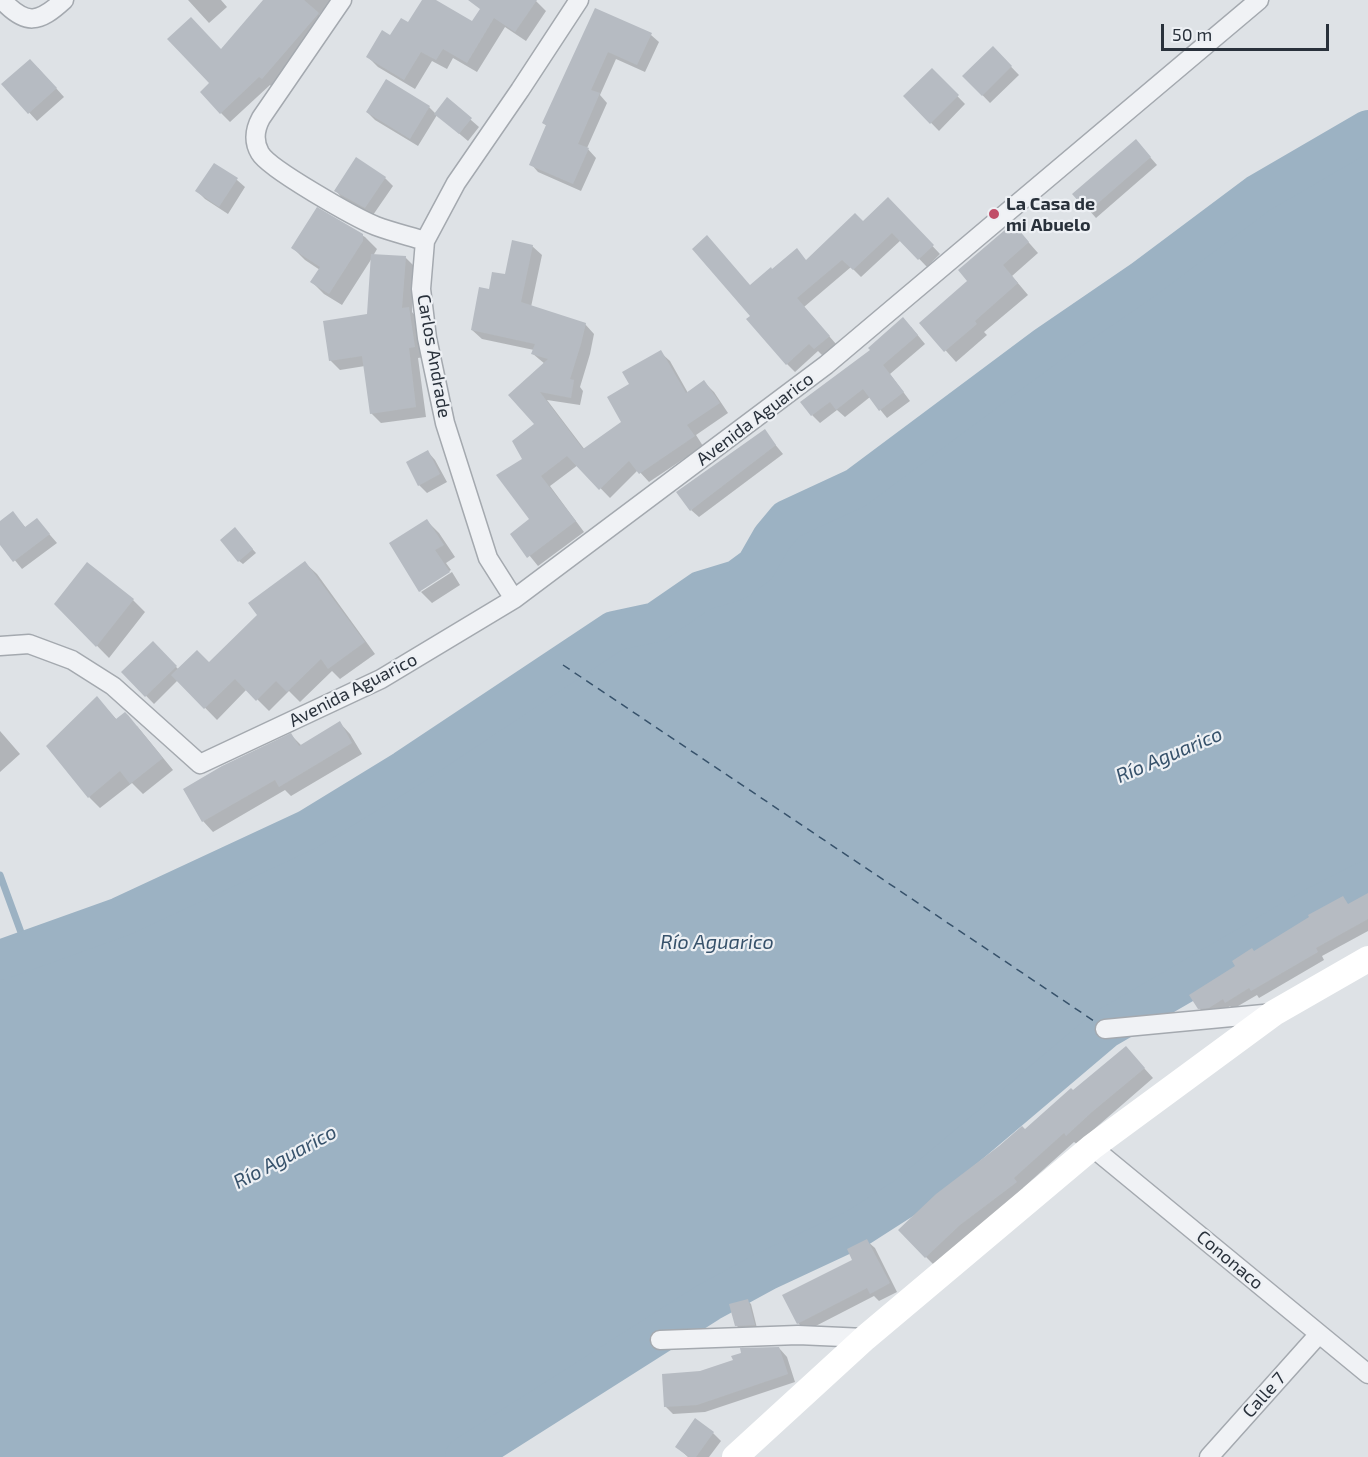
<!DOCTYPE html>
<html>
<head>
<meta charset="utf-8">
<style>
	body { margin:0 }
	#map { position:relative; width:1368px; height:1457px; overflow:hidden; background:#dee2e6; font-family:"Exo 2",sans-serif }
	canvas { display:block }
	.scale { position:absolute; left:1161px; top:24px; width:168px; height:27px; box-sizing:border-box; border:3px solid #29313b; border-top:0; padding-left:8px; font-size:18px; line-height:21px; white-space:nowrap; color:#29313b; -webkit-text-stroke:4px #edf0f4; paint-order:stroke }
</style>
</head>
<body>
<div id="map">
<canvas width="1368" height="1457"></canvas>
<div class="scale">50 m</div>
</div>
<script>
const context = document.querySelector('canvas').getContext('2d');
context.lineJoin = 'round';
function fillPath(path, color) { context.fillStyle = color; context.fill(path, 'evenodd'); }
function strokePath(path, color, width, dash) { context.strokeStyle = color; context.lineWidth = width; context.lineCap = dash ? 'butt' : 'round'; context.setLineDash(dash || []); context.stroke(path); }
function label(font, color, halo, rows, align = 'center') {
  context.font = font + ' "Exo 2",sans-serif'; context.lineWidth = 4.5; context.setLineDash([]); context.textBaseline = 'middle'; context.strokeStyle = halo; context.fillStyle = color; for (const [text, x, y, turn = 0] of rows) {
    context.save(); context.translate(x, y); context.rotate((+turn || 0) * Math.PI / 180); context.textAlign = isNaN(turn) ? turn : align; if (halo) context.strokeText(text, 0, 0); context.fillText(text, 0, 0); context.restore();
  }
}
fillPath(new Path2D(`
	M1368,130V880L1317,906L1105,1029L909,1195L856,1229L766,1271L709,1302L465,1457H0V960L120,917L307,830L405,770L614,631L656,622L701,591L737,580L756,566L772,538L787,520L856,488L1045,347L1143,280L1258,194Z`), '#9cb2c3');
fillPath(new Path2D(`
	M188,0H221L227,7L209,23Z
	M265,0H331L319,15L327,23L272,87L270,85L230,122L221,113L211,83L221,51Z
	M424,0H433L472,23L488,0H535L546,11L526,41L505,27L477,72L453,58L447,69L432,61L415,89L378,67L368,57L409,24Z
	M596,10L651,35L659,42L645,72L616,59L600,95L607,103L587,148L596,158L581,191L538,172L531,164L547,126L543,123Z
	M993,48L1019,75L990,103L964,76Z
	M38,68L64,97L37,121L3,84Z
	M932,70L965,104L939,131L905,96Z
	M386,81L429,107L436,114L447,99L479,127L468,141L437,115L418,146L375,120L367,112Z
	M1143,149L1157,165L1096,218L1089,210Z
	M357,159L385,178L393,186L373,215L343,199L336,191Z
	M215,165L237,180L245,187L228,214L205,199L197,191Z
	M888,199L940,254L927,267L901,240L861,277L851,267L804,307L836,344L823,356L818,351L795,372L787,364L752,316L751,287L807,261L863,223Z
	M317,209L365,237L377,249L373,256L405,257L415,267L412,312L418,319L424,357L418,358L426,417L381,423L371,413L365,366L340,370L330,360L368,315L372,258L342,305L324,294L312,282L320,270L305,260L293,248Z
	M1023,236L1038,253L1012,276L1028,295L984,332L987,335L956,362L921,323Z
	M532,246L542,255L531,307L585,324L594,334L590,354L580,387L583,391L580,405L547,400L585,450L623,422L631,384L660,352L670,361L688,393L704,382L714,392L728,413L696,435L703,446L649,482L638,470L610,498L578,465L550,486L584,532L538,566L512,534L531,519L524,459L536,425L510,395L545,364L533,354L534,350L482,339L472,330L490,291L506,276Z
	M911,327L925,344L890,374L910,401L887,418L870,397L845,417L837,410L820,423L812,415Z
	M764,431L783,454L699,517L691,510Z
	M428,452L435,460L447,482L427,493L419,485Z
	M13,513L26,528L37,520L57,543L22,569L0,542V523Z
	M427,521L439,533L455,557L446,563L451,570L421,588V592L391,543Z
	M238,533L256,553L243,564L239,561Z
	M305,563L317,574L375,654L340,679L332,671L300,702L289,691L269,711L247,689L217,720L178,680L154,704L123,672L153,643L179,670L209,664L259,615Z
	M452,572L460,585L432,603L421,592Z
	M133,600L145,612L109,658L56,604Z
	M97,698L117,720L137,726L173,770L143,794L132,783L100,808L89,797Z
	M340,723L350,734L362,754L291,796L285,790L213,832L203,821L185,790L291,735L302,746Z
	M0,731L20,754L0,772Z
	M1368,894V931L1322,956L1324,960L1259,998L1257,995L1233,1009L1230,1006L1217,1015L1207,1016L1199,1008L1237,966L1255,953L1343,897L1350,904Z
	M1126,1048L1153,1078L1077,1144L1074,1142L1023,1188L1025,1192L935,1266L900,1231Z
	M867,1241L875,1248L897,1292L879,1301L874,1296L806,1331L798,1323L854,1260Z
	M747,1300L751,1304L757,1328L740,1329L736,1325Z
	M779,1348L787,1357L795,1382L705,1412L673,1414L665,1406L701,1373Z
	M713,1433L721,1441L709,1457H688L677,1447Z`), '#0003');
strokePath(new Path2D(`
	M0,875L30,957`), '#9cb2c3', 7);
strokePath(new Path2D(`
	M0,960L120,917L307,830L405,770L614,631L656,622L701,591L737,580L756,566L772,538L787,520L856,488L1045,347L1143,280L1258,194L1368,130
	M465,1457L709,1302L766,1271L856,1229L909,1195L1105,1029L1317,906L1368,880`), '#9cb2c3', 40);
strokePath(new Path2D(`
	M563,665L1100,1025`), '#37526b', 1.5, [8, 6]);
fillPath(new Path2D(`
	M263,0H304L319,13L262,79L259,77L220,114L200,92L209,83L167,39L191,17L221,49Z
	M422,0H436L472,21L480,9L468,0H537L515,32L494,18L467,63L443,49L436,60L421,52L404,80L366,57L382,30L390,35L401,18L408,22Z
	M595,8L652,33L637,65L608,52L591,90L600,93L578,144L589,148L573,184L529,165L546,125L542,123Z
	M993,46L1012,66L982,96L962,76Z
	M30,59L57,88L28,114L1,84Z
	M932,68L959,95L930,124L903,96Z
	M386,79L430,106L410,139L366,112Z
	M447,97L472,118L459,134L434,114Z
	M1136,139L1151,157L1088,212L1072,194Z
	M356,157L386,177L365,208L334,191Z
	M214,163L238,178L219,207L195,191Z
	M888,197L934,245L918,260L892,233L853,270L842,260L797,298L830,336L814,349L809,344L786,365L746,319L750,316L692,249L707,235L750,285L771,267L772,269L797,248L806,260L855,213L863,221Z
	M317,207L363,234V241L329,294L310,282L320,267L291,248Z
	M1013,223L1029,242L1003,265L1018,283L975,321L977,324L944,352L919,323L967,281L958,270Z
	M512,240L533,245L521,302L586,323L581,344L570,379L574,380L571,398L540,392L583,449L621,422L607,397L629,384L622,372L661,350L686,393L704,380L720,403L687,425L695,436L639,474L629,461L599,490L567,456L541,476L576,521L527,558L510,534L529,519L496,475L522,459L512,441L534,424L508,395L548,359L531,354L535,344L471,330L479,287L489,289L492,272L505,274Z
	M371,254L406,256L402,308L409,307L415,347L409,348L416,407L370,414L362,356L329,361L323,321L367,314Z
	M903,317L918,335L883,365L904,392L879,411L863,389L836,410L830,402L811,416L800,402L870,350L868,348Z
	M765,429L776,445L690,511L676,492Z
	M428,450L440,474L418,486L406,462Z
	M13,511L25,527L37,518L50,534L13,562L0,545V521Z
	M427,519L444,545L435,550L450,572L419,592L389,543Z
	M235,527L253,549L238,562L220,540Z
	M305,561L365,642L328,669L321,659L287,692L276,681L256,701L235,679L204,709L171,675L197,650L209,662L257,615L248,603Z
	M87,562L134,599L96,647L54,604Z
	M153,641L177,666L145,697L121,672Z
	M97,696L116,719L125,712L128,715L163,758L130,784L120,771L88,798L46,746Z
	M340,721L352,743L279,787L275,780L202,822L183,789L222,766L291,733L299,746Z
	M1368,893V919L1316,948L1318,952L1251,991L1249,988L1225,1003L1223,999L1209,1008L1198,1009L1189,995L1235,966L1232,961L1252,948L1254,951L1309,917L1308,915L1343,896L1348,904Z
	M1126,1046L1145,1068L1092,1112L1066,1136L1064,1133L1014,1178L1017,1182L960,1225L925,1258L898,1230L936,1194L999,1146L1022,1126L1025,1129L1071,1088L1073,1090Z
	M867,1239L890,1283L870,1294L867,1288L797,1324L782,1295L852,1260L847,1249Z
	M748,1299L755,1325L735,1326L729,1304Z
	M779,1347L788,1374L697,1405L664,1407L662,1374L700,1371L733,1360L731,1356L741,1353L740,1348Z
	M695,1418L714,1432L696,1457H689L675,1447Z`), '#b6bbc2');
const street = new Path2D(`
	M2,0C26,26 39,23 64,0
	M342,0L261,118C255,129 253,141 260,153C269,169 356,218 376,226C392,232 409,236 425,241
	M514,599L488,558L445,423L427,338L421,289L425,241L456,183L520,90L579,0
	M0,646L29,644L72,660L113,686L200,764L381,679L514,599L826,365L1259,0
	M1105,1029L1274,1013
	M1092,1147L1368,1374
	M660,1340L798,1335L865,1338
	M1209,1457L1319,1334`);
strokePath(street, '#a4a9af', 21);
strokePath(street, '#f0f2f5', 18);
strokePath(new Path2D(`
	M735,1457L865,1338L1092,1147L1274,1013L1368,959`), '#fff', 26);
for (const [x, y, r, color] of [
	[994,214,6,"#c04e68"]
]) { const dot = new Path2D(); dot.arc(x, y, r, 0, 2 * Math.PI); context.fillStyle = color; context.fill(dot); strokePath(dot, '#edf0f4', 2); }
label('bold 18px', '#29313b', '#edf0f4', [
	["La Casa de",1006,204],
	["mi Abuelo",1006,225]
], 'left');
label('18px', '#29313b', '#edf0f4', [
	["Carlos Andrade",434,356,80],
	["Avenida Aguarico",755,419,-37],
	["Avenida Aguarico",353,690,-27],
	["Cononaco",1230,1260,40],
	["Calle 7",1264,1395,-48]
]);
label('italic 20px', '#37526b', '#edf0f4', [
	["Río Aguarico",1169,755,-23],
	["Río Aguarico",717,942],
	["Río Aguarico",285,1157,-28]
]);
</script>
</body>
</html>
